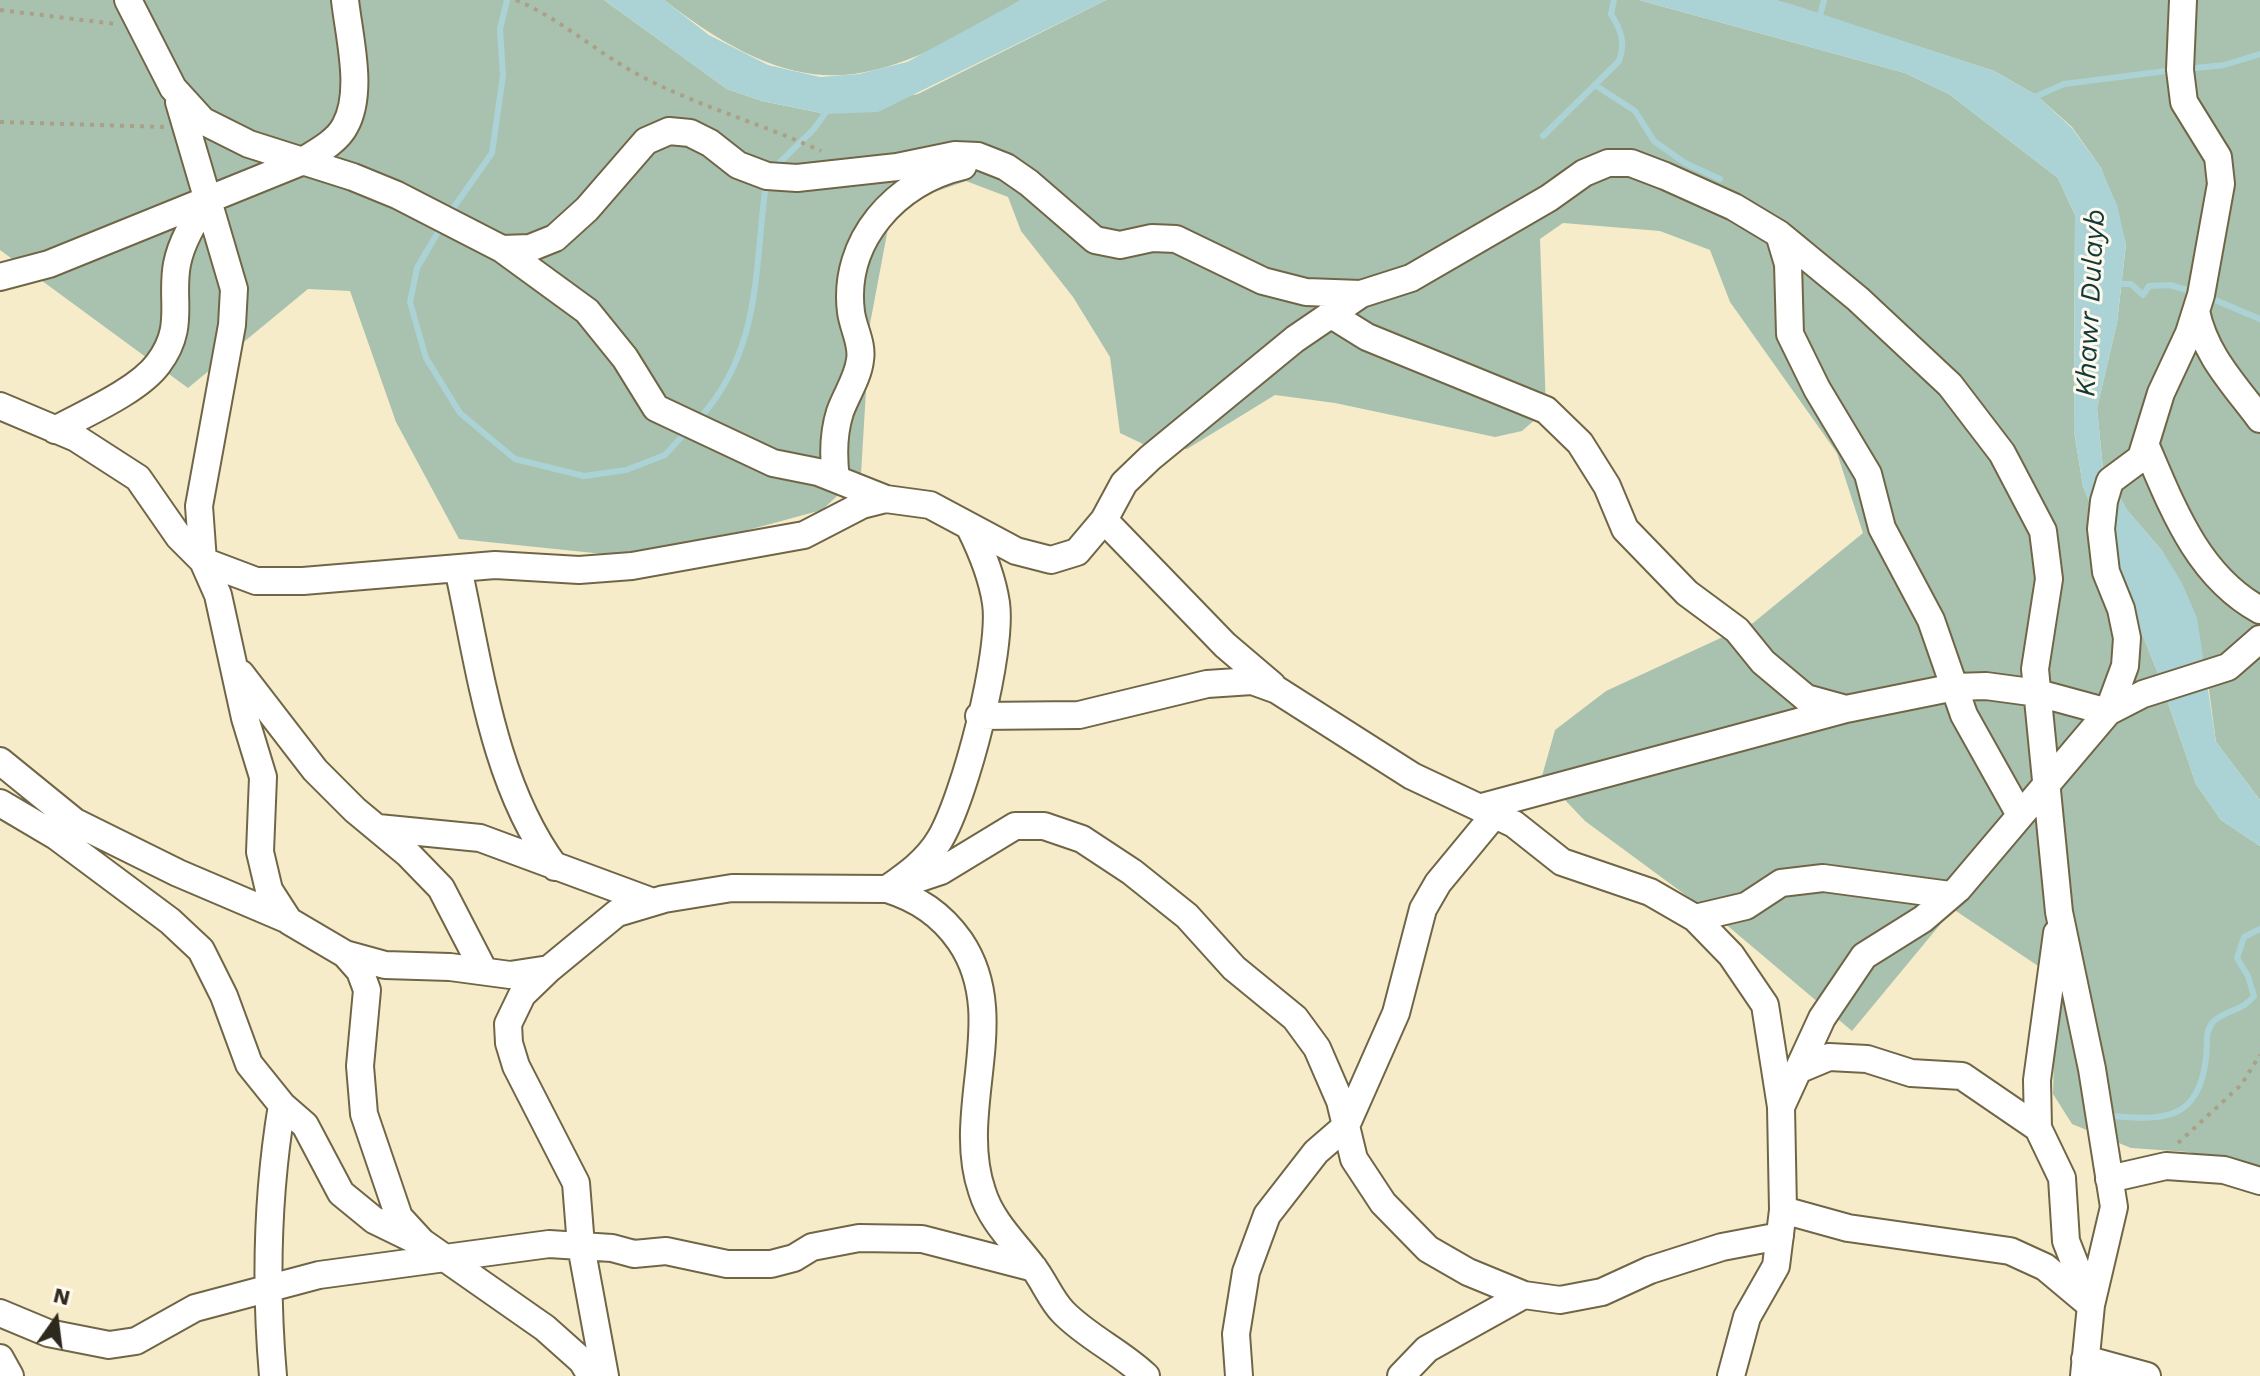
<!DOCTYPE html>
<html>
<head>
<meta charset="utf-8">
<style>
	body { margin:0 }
	#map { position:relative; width:2260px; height:1376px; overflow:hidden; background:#f7ecca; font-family:"Work Sans",sans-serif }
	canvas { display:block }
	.north { position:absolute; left:16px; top:1280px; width:80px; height:80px; -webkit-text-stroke:6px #fef9ec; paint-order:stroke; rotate:14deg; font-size:22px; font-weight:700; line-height:32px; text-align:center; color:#2d291c }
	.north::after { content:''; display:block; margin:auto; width:28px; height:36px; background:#2d291c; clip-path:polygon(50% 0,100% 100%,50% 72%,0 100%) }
</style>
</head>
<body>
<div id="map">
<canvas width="2260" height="1376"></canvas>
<div class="north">N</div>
</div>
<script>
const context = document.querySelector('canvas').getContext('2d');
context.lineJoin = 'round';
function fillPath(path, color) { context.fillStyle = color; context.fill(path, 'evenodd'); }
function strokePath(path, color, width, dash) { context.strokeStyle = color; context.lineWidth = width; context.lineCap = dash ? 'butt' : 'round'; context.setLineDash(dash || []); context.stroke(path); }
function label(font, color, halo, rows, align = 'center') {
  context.font = font + ' "Work Sans",sans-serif'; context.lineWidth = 6; context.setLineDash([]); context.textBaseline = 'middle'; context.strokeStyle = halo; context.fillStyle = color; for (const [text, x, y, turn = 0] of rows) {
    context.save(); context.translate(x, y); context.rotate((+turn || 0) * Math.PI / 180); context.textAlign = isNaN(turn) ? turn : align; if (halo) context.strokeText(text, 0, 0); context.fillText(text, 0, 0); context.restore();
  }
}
fillPath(new Path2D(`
	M0,0H604L727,89L762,101L826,114L918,94L1106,0H1639L1905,73L1949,94L2058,178L2075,215L2074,431L2083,486L2157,671L2196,784L2221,820L2260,846V1170L2188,1152L2131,1148L2072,1124L2053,1094L2056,978L1953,909L1852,1031L1729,927L1585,821L1542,776L1555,730L1606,691L1753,623L1863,533L1837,453L1730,302L1710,250L1660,231L1563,223L1540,239L1546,410L1522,431L1495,437L1335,403L1275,395L1187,449L1143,444L1120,433L1110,357L1073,297L1021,231L1008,197L966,181L923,196L889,223L870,324L861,474L822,510L737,533L613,555L459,539L396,422L350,291L308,289L188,388L0,250Z
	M664,0H1021C874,89 808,111 664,0Z
	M1775,0H2260V800L2216,742L2207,675L2163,552L2127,510L2103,469L2097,408L2117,323L2126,244L2101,168L2072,127L2036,95L1994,71Z`), '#a9c2b0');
fillPath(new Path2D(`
	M604,0H664L709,35L768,65L820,77L859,74L907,62L1021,0H1106L878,112L826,114L762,101L727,89Z
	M1639,0H1775L1791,4L1994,71L2036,95L2072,128L2101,168L2117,205L2126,244L2117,323L2097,408L2103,469L2127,510L2163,552L2182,583L2197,618L2216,742L2260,800V846L2221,820L2196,784L2157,671L2083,486L2074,431L2075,215L2058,178L1949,94L1905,73Z`), '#abd3d6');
strokePath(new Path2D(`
	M1819,20L1824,0
	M2186,69L2224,65L2260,54
	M1595,85L1635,111L1654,141L1685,163L1720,179
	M2030,99L2064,84L2174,70
	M1543,136L1619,61C1626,43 1621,30 1611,14L1614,0
	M772,170L813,130L829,108
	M449,214L492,153L503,75L500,29L507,0
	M441,227L417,268L410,302L426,358L460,413L515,459L584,476L626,470L665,455L687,431
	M2115,284H2131L2143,295L2149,286L2170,285L2194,292
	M2208,297L2260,319
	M698,420C762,351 754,270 766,183
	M2113,1116C2166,1121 2199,1119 2206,1058C2208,1046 2204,1032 2213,1022C2225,1010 2243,1011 2254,996L2248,976L2237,958L2244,937L2260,929`), '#abd3d6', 6);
const minor = new Path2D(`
	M128,0L173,88L203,121L249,144L353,177L397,195L502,249L530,248L555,238L587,209L646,141L669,131L690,133L710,143L738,165L767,176L797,178L897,167L955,155L978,156L1006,167L1029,183L1095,240L1120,245L1152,238L1176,239L1263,281L1306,292L1361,294L1411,278L1549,198L1584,173L1608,163H1631L1665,176L1734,207L1779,234L1858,299L1950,385L2002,453L2043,531L2049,579L2035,669L2059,912L2092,1069L2114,1207L2091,1305L2084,1376
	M179,102L234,289L232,325L199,506L203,561L256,581H303L495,565L579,570L632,566L804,535L862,505L886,499
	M1779,234L1788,264L1790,334L1817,389L1868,474L1882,528L1931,620L1964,715L2020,815
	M502,249L587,311L625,358L656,408L773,463L818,472L886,499L930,505L1016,551L1051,560L1077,552L1104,520L1124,483L1150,458L1295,339L1361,294
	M0,277L49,264L301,162C315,153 337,142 345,126C364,92 349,37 345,0
	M2196,311C2205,355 2234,384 2260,419
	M1330,314L1367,337L1546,410L1580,443L1607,486L1625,529L1687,593L1737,630L1763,662L1806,698L1846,709
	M0,406L76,438L138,478L179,537L203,561L218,595L245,718L263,777L260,852L269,890L289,921L345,954L360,971L367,990L360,1066L364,1114L399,1217L422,1242L545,1328L582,1361L591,1376
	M55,430C84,414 138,391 158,364C186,327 170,301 177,264C182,239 196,219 209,198
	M2146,446C2173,509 2198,576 2260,610
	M836,479C833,456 833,434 840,412C846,395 858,378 860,360C863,344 853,328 851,312C842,241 896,181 963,166
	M1104,520L1225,645L1272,685
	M970,528C982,552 992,576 996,603C1003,651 965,797 940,839C927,861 907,875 887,889C918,899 941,914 960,941C1012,1017 954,1109 982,1191C991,1221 1014,1242 1033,1267C1044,1281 1051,1300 1063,1312C1087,1337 1121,1352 1146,1376
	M458,568C480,668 493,783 555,867
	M241,674L315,770L355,810L408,854L441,888L484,971
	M2108,712L2125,666L2127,638L2121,609L2106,572L2101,529L2104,501L2110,481L2141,458L2161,393L2189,333L2201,295L2221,184L2218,157L2184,102L2180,70L2183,0
	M979,716L1079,715L1207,684L1252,681L1277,690L1412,776L1514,824L1562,862L1650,892L1695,918L1731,955L1765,1005L1781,1107L1783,1210L1776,1266L1747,1317L1731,1376
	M0,761L75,822L178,873L286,919
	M0,803L56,836L170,921L201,950L224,996L249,1064L282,1105L305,1125L341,1193L374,1220L411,1238
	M1482,807L1846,709L1955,687L1986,686L2038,693L2108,712
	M378,828L480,838L653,902
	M1695,918L1746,906L1781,883L1823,878L1950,895
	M345,954L385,965L450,967L510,975L549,969L617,913L664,899L732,888L887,889L941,871L1015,826H1044L1082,839L1132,872L1187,916L1234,968L1295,1018L1317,1048L1340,1101L1354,1159L1383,1203L1428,1249L1468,1272L1524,1295L1560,1300L1602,1292L1650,1270L1722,1247L1780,1236
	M549,969L522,995L508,1024L509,1043L516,1066L576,1183L581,1246L605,1376
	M1798,1070L1829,1057L1867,1059L1911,1073L1962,1076L2038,1128L2062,1178L2066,1241L2091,1305
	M1781,1107L1822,1018L1864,956L1923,919L1958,889L2108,712L2143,694L2228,667L2260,639
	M2038,1128L2037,1080L2057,933
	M2109,1179L2166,1166L2224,1170L2260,1181
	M1783,1210L1848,1228L2010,1251L2045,1267L2088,1303
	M0,1313L48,1333L109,1345L136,1341L195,1308L319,1275L549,1244L612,1248L634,1254L666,1251L727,1264H771L794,1258L812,1247L859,1238L922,1239L1034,1268
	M0,1358L10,1376
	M2085,1359L2147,1376
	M273,1376C265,1284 267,1195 282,1105
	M1239,1376L1236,1334L1246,1272L1267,1215L1316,1152L1346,1126L1396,1013L1423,909L1438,883L1495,814
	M1401,1376L1427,1349L1524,1295`);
strokePath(minor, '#706647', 30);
strokePath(new Path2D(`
	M516,0C559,18 594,50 635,73C694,105 760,123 821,151
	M0,10L115,24
	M0,122L165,127
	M2178,1143L2241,1085L2260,1055`), '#a9a086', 4, [4, 6]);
strokePath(minor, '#fff', 26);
label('italic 28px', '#11393b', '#fef9ec', [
	["Khawr Dulayb",2091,303,-87]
]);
</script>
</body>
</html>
